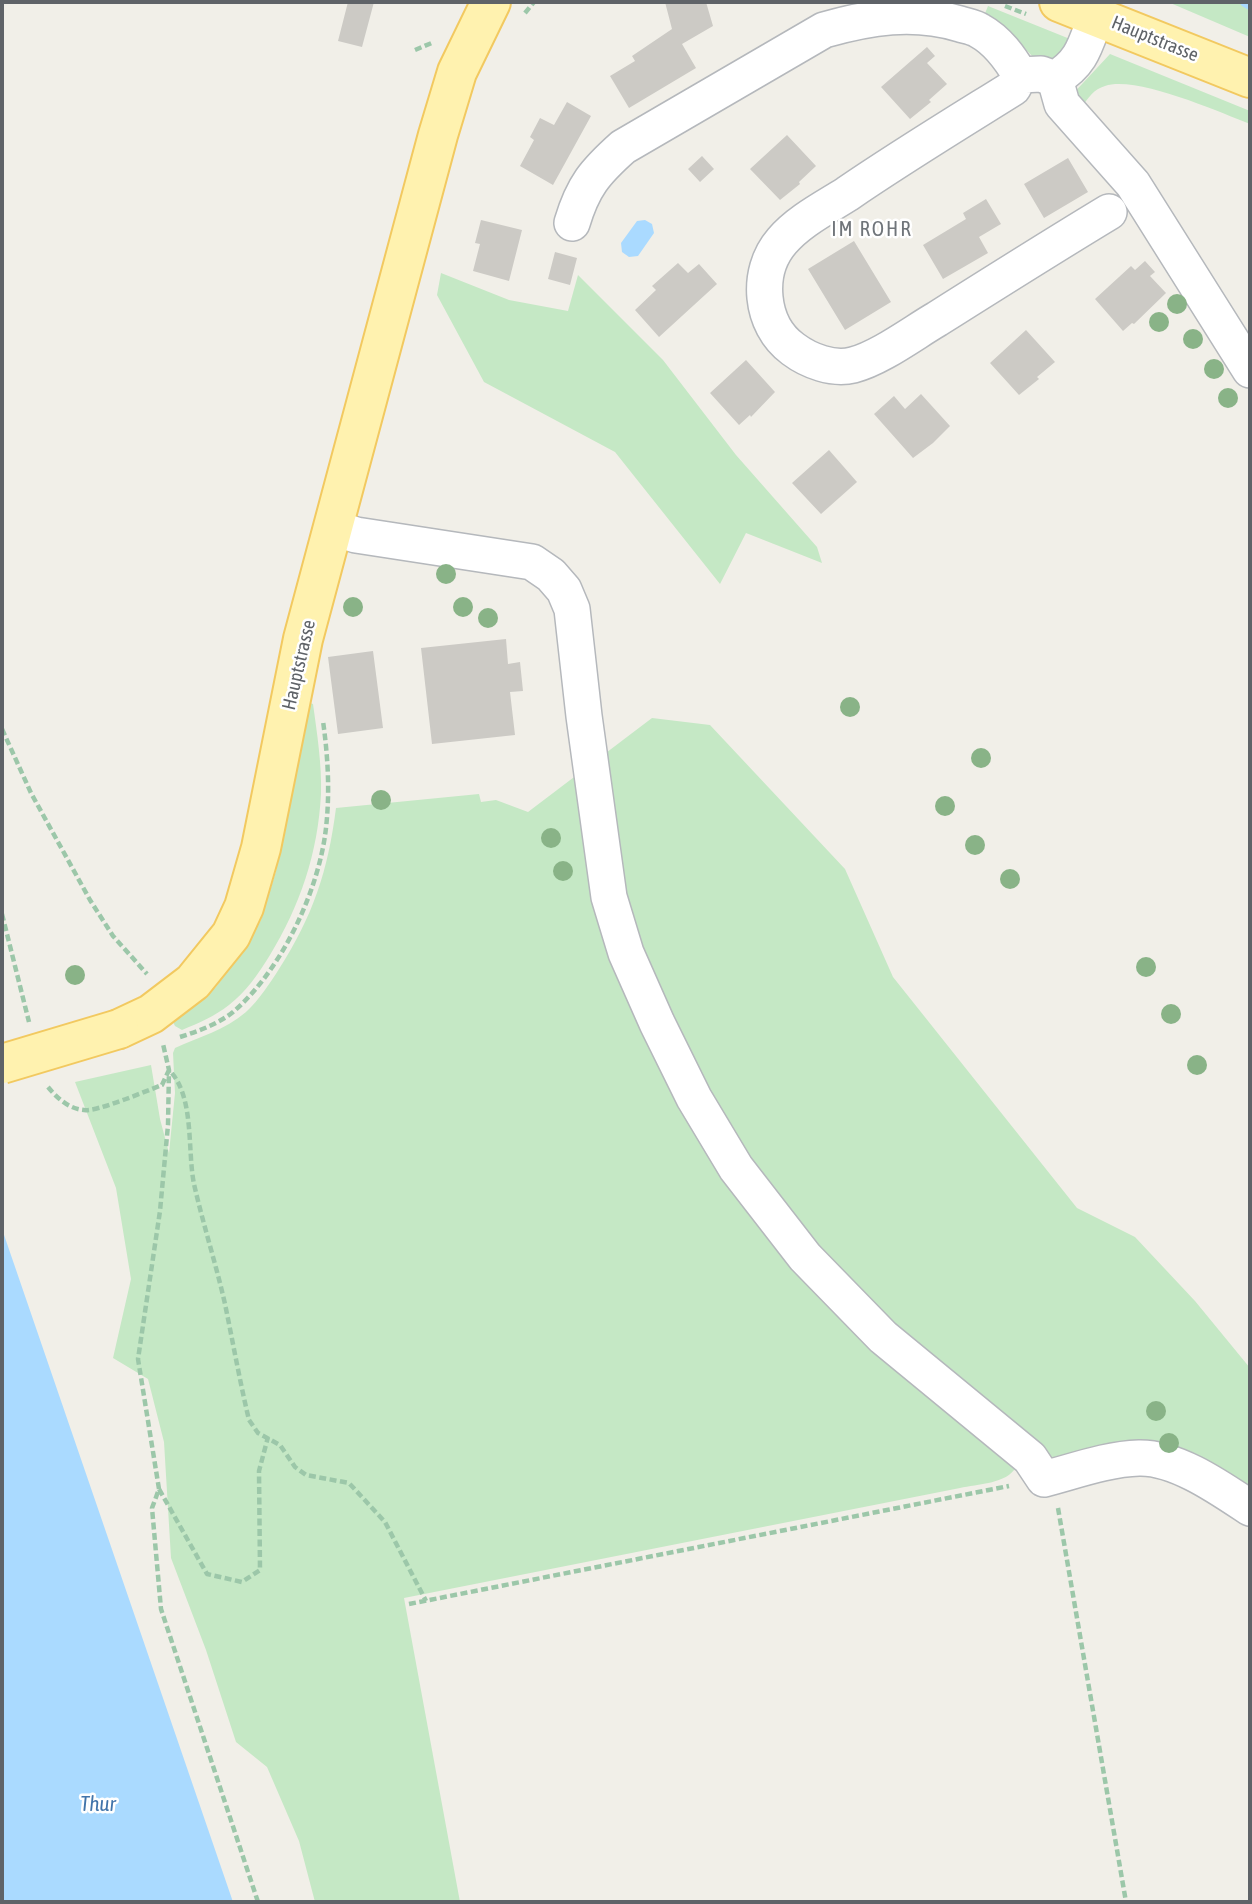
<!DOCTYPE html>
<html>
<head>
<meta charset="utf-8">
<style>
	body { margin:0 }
	#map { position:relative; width:1252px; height:1904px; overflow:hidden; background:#f1efe8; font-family:"Asap Condensed",sans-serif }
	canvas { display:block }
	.frame { position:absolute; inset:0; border:4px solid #5f6368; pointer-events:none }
</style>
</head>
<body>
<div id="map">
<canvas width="1252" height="1904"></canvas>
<div class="frame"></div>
</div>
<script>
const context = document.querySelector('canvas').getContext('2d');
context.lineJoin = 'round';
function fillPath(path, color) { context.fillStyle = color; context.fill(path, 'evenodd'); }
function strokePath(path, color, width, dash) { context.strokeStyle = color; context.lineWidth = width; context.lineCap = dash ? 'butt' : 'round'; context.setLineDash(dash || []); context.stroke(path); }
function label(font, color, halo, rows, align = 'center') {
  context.font = font + ' "Asap Condensed",sans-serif'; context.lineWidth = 5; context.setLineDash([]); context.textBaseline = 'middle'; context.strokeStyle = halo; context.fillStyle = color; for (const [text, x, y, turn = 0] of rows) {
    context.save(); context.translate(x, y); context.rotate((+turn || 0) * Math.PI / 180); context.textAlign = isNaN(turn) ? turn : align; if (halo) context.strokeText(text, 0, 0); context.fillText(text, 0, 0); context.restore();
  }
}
fillPath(new Path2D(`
	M1168,2H1250V37Z
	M988,6L1070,39L1059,58L1050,61L1034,58L1008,31L984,16Z
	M1110,54L1250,111V124C1219,112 1136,75 1105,86C1094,89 1088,98 1082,107L1069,98Z
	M441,273L509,300L568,311L578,275L663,360L736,455L817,547L822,563L746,533L720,584L615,452L484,382L437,295Z
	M307,702L313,704C317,733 322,765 321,794C318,853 300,906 270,955C259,973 246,992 229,1005C215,1016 199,1023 182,1030L175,1026L173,1022L215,988L241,954L261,920L276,871Z
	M652,718L710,725L845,869L893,977L1077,1208L1135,1237L1195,1301L1250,1368V1500L1198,1467L1166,1453H1125L1070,1464L1043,1458L1020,1441L903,1343L839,1284L784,1221L753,1181L727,1140L657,995L630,980C638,1006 653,1032 665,1057C708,1145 763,1227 832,1297C883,1351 944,1396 1001,1444L1011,1454L1016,1467C1007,1484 977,1484 960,1488L404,1598L460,1902H315L299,1841L267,1767L236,1742L206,1650L171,1558L164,1442L148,1379L113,1358L131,1279L116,1188L75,1082L151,1065L160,1119L169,1153L175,1093L173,1053L175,1048C199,1037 225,1030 246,1012C259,1000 270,983 279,969C313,916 328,871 336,808L479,794L481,802L496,800L528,812Z`), '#c5e8c5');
fillPath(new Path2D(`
	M645,220L652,224L654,233L638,256L629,257L622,252L621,243L637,221Z
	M2,1229L233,1902H2Z`), '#aadaff');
strokePath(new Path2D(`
	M1245,2L1250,5`), '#aadaff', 10);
fillPath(new Path2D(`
	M348,2H374L362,47L338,41Z
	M665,2H706L713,26L682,44L696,68L629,108L610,76L635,61L632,56L672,29Z
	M927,47L935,56L927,63L947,84L929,100L931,102L910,119L881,87Z
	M567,102L591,116L553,185L520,166L534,140L530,137L540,118L554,125Z
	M787,135L816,166L799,182L800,184L780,200L750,169Z
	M702,156L714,169L700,182L688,169Z
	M1068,158L1088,192L1044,218L1024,184Z
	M986,199L1001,224L979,237L988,253L943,279L923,245L966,219L963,213Z
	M481,220L522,230L509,281L473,271L480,244L475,243Z
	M854,241L891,302L845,330L808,269Z
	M555,252L577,258L570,285L548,279Z
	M1145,261L1155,272L1150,276L1166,293L1134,324L1132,323L1123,331L1095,299L1131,266L1135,270Z
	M678,263L688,273L699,264L717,284L659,337L635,310L656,290L652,286Z
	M1026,330L1055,362L1037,377L1039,379L1019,395L990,363Z
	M746,360L775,392L751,417L750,415L739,425L710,393Z
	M921,394L950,426L933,443L913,458L874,414L894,396L905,409Z
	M829,450L857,482L821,514L792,483Z
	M506,639L508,664L520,662L523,691L510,692L515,735L432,744L421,648Z
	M373,651L383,728L338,734L328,657Z`), '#cccac5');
const minor = new Path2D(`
	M1096,16C1085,45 1083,62 1055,79L1041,74L1020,75L1013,88C957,123 901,157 847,194C825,208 799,221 782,241C755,272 760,325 793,349C809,361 833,370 853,365C880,358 913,333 937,319C994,283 1051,247 1109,212
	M1055,79L1062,104L1133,184L1250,370
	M572,223C583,186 595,172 623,147L824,30C870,17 913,10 960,24C966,26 974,27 980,31C998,41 1010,58 1020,75
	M334,528L356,535L532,562L551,575L564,590L572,609L584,716L609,897L626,953L657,1023L694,1098L736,1168L805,1257L883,1337L1030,1458L1044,1479C1075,1471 1107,1459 1139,1458C1176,1457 1220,1488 1250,1508`);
const major = new Path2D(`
	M1059,2L1250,78
	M119,1029L151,1014L193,982L231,935L244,907L261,848L303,639L438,135L457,72L491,2`);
strokePath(minor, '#b5b8bc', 38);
strokePath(major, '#f2c960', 42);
strokePath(new Path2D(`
	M1005,6L1026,14
	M525,13L534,2
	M415,50L434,42
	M2,729L31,793L90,900L113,936L147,974
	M2,914L29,1022
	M180,1037C199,1031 218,1024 233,1012C281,971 319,891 326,828C330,792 328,757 323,721
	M48,1087C57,1098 69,1109 84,1110C97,1112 146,1091 162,1085L169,1070C195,1096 187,1150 194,1184C203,1224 216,1264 225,1304C233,1343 240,1382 249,1420L258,1433L280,1445L295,1467L306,1475L349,1483L385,1522L426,1601
	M159,1489L138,1359L160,1211L168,1125L169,1070L163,1044
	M1058,1508L1126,1902
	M409,1604L1009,1486
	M258,1902L161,1609L152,1508L159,1489L207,1574L242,1582L260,1570L259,1471L268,1437`), '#9cc7a9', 4.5, [7, 3.5]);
strokePath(minor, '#fff', 35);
strokePath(major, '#fff2af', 38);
const majorBridge = new Path2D(`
	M2,1064L119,1029`);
strokePath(majorBridge, '#f2c960', 42, []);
strokePath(majorBridge, '#fff2af', 38);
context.fillStyle = '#89b387';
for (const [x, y] of [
	[1177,304],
	[1159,322],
	[1193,339],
	[1214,369],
	[1228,398],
	[446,574],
	[353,607],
	[463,607],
	[488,618],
	[850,707],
	[981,758],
	[381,800],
	[945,806],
	[551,838],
	[975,845],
	[563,871],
	[1010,879],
	[1146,967],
	[75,975],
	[1171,1014],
	[1197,1065],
	[1156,1411],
	[1169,1443]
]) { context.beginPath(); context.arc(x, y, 10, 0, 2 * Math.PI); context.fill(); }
label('19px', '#5f6368', '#fff', [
	["Hauptstrasse",1155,39,22],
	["Hauptstrasse",299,665,-77]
]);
context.letterSpacing = '2px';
label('21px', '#70757a', '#fff', [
	["IM ROHR",872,229]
]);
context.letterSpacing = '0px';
label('italic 21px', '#4174aa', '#fff', [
	["Thur",98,1804]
]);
</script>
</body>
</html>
